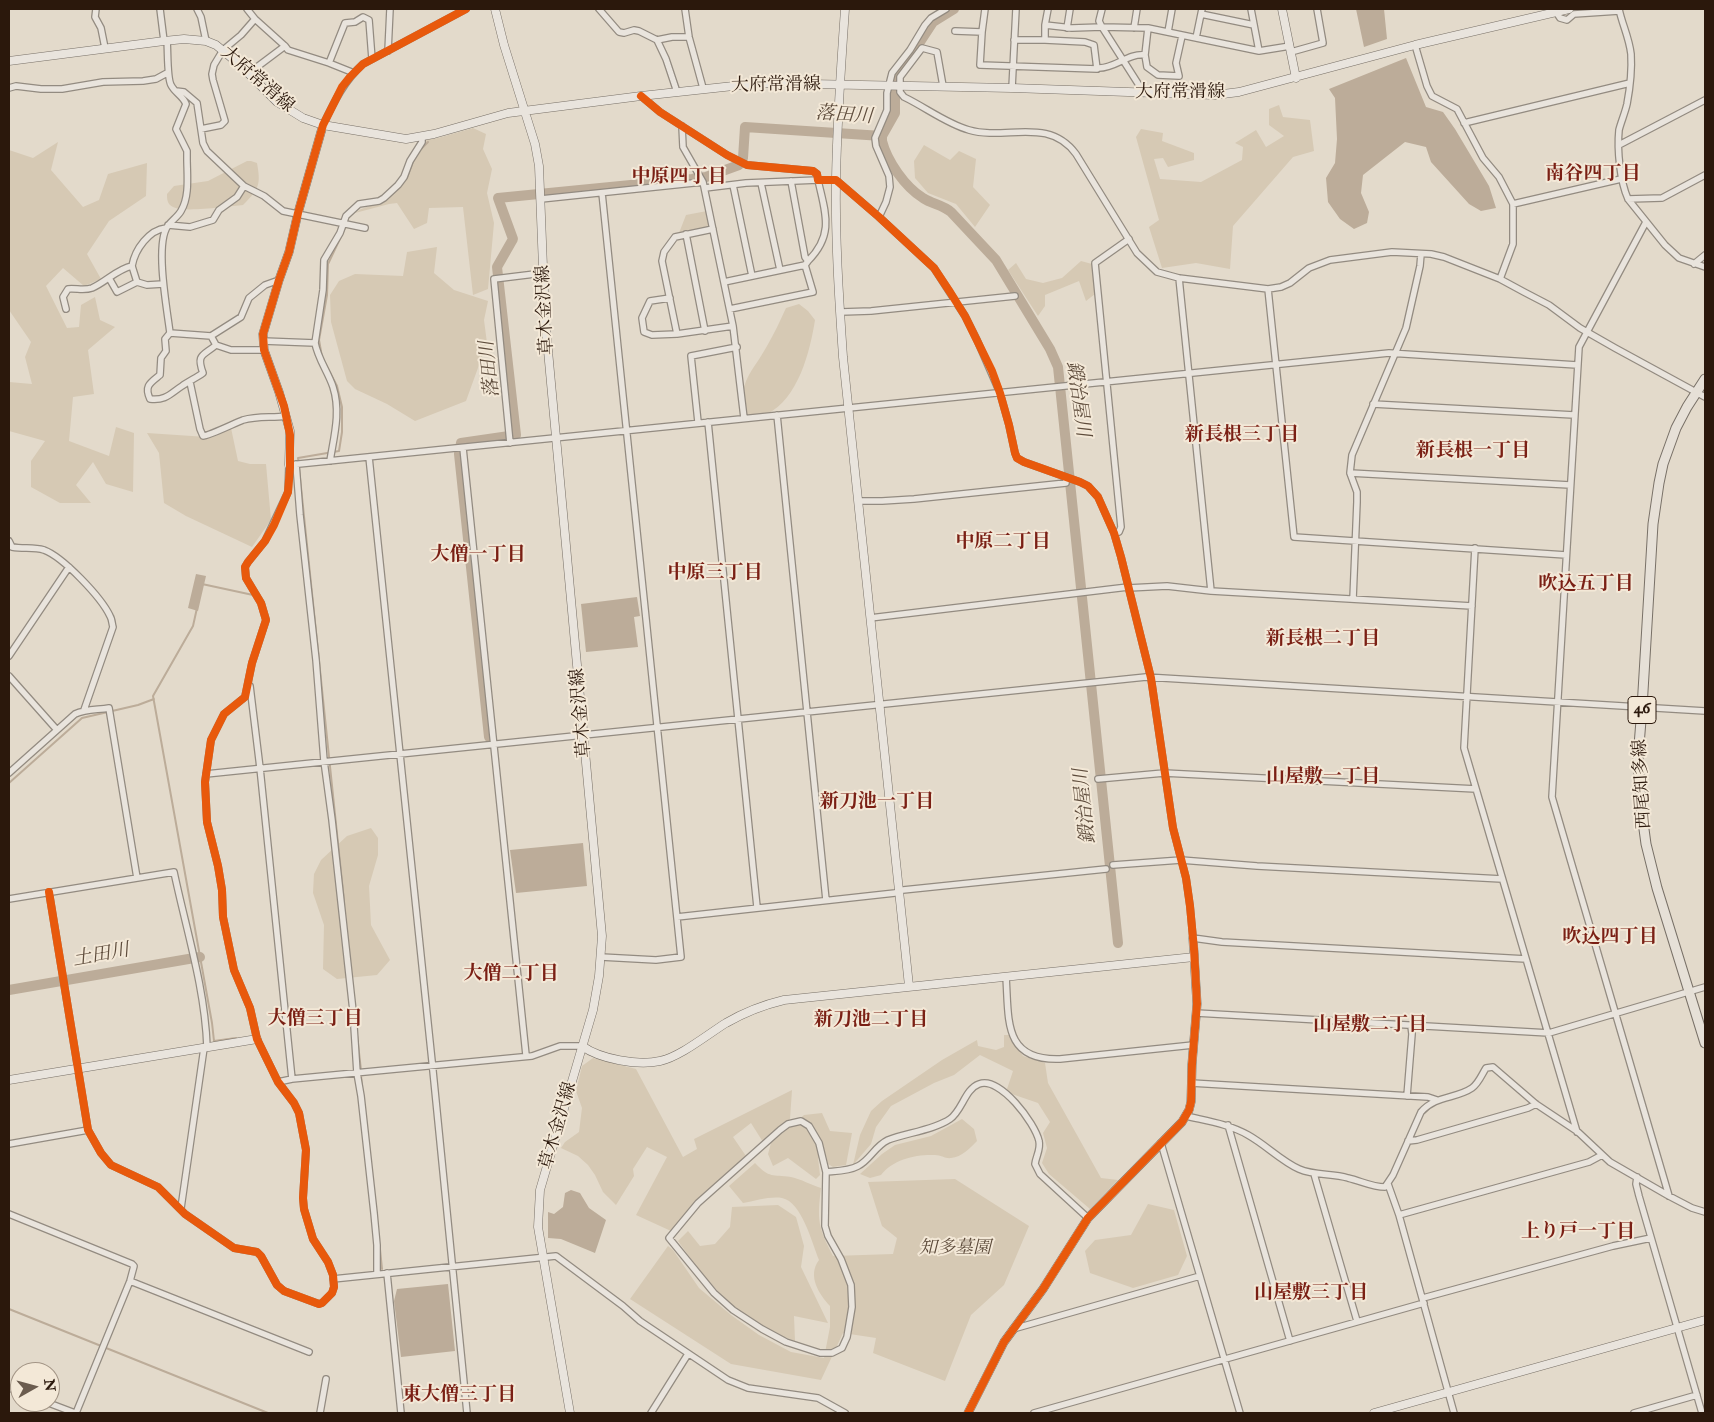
<!DOCTYPE html>
<html>
<head>
<meta charset="utf-8">
<style>
	body { margin:0 }
	#map { position:relative; width:1714px; height:1422px; overflow:hidden; background:#e3dacb; font-family:"IM FELL Double Pica",serif }
	canvas { display:block }
	.frame { position:absolute; inset:0; border:10px solid #2b180c; pointer-events:none }
	.north { position:absolute; left:10px; top:1362px; width:50px; height:50px; box-sizing:border-box; background:#f3e8d7; border:1px solid #a39586; border-radius:50%; rotate:83deg; font-size:14px; font-weight:700; line-height:20px; text-align:center; color:#2b180c }
	.north::after { content:''; display:block; margin:auto; width:18px; height:22px; background:#6b5c4f; clip-path:polygon(50% 0,100% 100%,50% 72%,0 100%) }
</style>
</head>
<body>
<div id="map">
<canvas width="1714" height="1422"></canvas>
<div class="frame"></div>
<div class="north">N</div>
</div>
<script>
const context = document.querySelector('canvas').getContext('2d');
context.lineJoin = 'round';
function fillPath(path, color) { context.fillStyle = color; context.fill(path, 'evenodd'); }
function strokePath(path, color, width, dash) { context.strokeStyle = color; context.lineWidth = width; context.lineCap = dash ? 'butt' : 'round'; context.setLineDash(dash || []); context.stroke(path); }
function label(font, color, halo, rows, align = 'center') {
  context.font = font + ' "IM FELL Double Pica","Noto Serif JP",serif'; context.lineWidth = 4; context.setLineDash([]); context.textBaseline = 'middle'; context.strokeStyle = halo; context.fillStyle = color; for (const [text, x, y, turn = 0] of rows) {
    context.save(); context.translate(x, y); context.rotate((+turn || 0) * Math.PI / 180); context.textAlign = isNaN(turn) ? turn : align; if (halo) context.strokeText(text, 0, 0); context.fillText(text, 0, 0); context.restore();
  }
}
fillPath(new Path2D(`
	M1279,105L1283,117L1310,120L1314,151L1293,157L1233,226L1230,269L1196,263L1162,268L1149,227L1159,220L1136,137L1141,129L1163,133L1162,141L1194,153V160L1168,167L1163,158L1154,159L1160,179L1201,182L1242,160L1243,147L1235,143L1256,130L1266,147L1284,136L1269,125V109Z
	M473,128L486,134L483,149L492,169L487,193L494,223L488,289L473,295L463,207L429,208L427,223L414,229L397,203L389,204L355,213L361,209L388,200L402,184L409,173L414,158L425,140L438,138Z
	M58,142L51,170L83,207L99,200L108,174L147,163L146,196L109,221L87,254L101,279L84,286L63,268L46,286L67,328L79,327L81,305L95,297L100,320L115,327L88,350L94,394L73,397L69,441L109,456L116,427L134,433L133,492L106,484L93,462L76,485L91,503H60L31,487V461L45,441L9,431V382L32,384L25,357L31,342L9,310V150L33,158Z
	M924,145L950,160L959,151L976,159L973,187L990,205L975,227L956,204L928,193L915,178L914,161Z
	M247,161H251L257,163C261,185 259,189 243,205C230,206 183,213 173,207C167,204 167,199 167,194L174,186L208,181Z
	M707,211L709,224L707,227L679,233L686,215Z
	M437,247L434,273L454,290L488,301L484,320L487,343L466,401L415,421L387,404L355,389L347,381L331,322L330,295L339,281L355,274L403,276L407,252Z
	M1081,261L1092,264L1095,294L1086,301L1079,281L1045,295V306L1038,316L1008,270L1016,263L1026,279L1043,283L1062,278Z
	M799,304L808,311L815,320C810,352 798,399 767,414C762,416 757,417 752,419L743,413C739,380 752,373 767,346C774,334 780,321 786,308Z
	M231,428L238,461L250,464H266L271,520L252,547L186,516L164,503L159,453L147,433L207,437Z
	M371,828L378,838V855L369,886L371,925L390,960L377,975L337,979L323,969L324,925L313,893L314,874L321,860L347,836Z
	M1004,1035H1009L1023,1056L1045,1063L1048,1083L1101,1178L1118,1180L1090,1209L1049,1174L1042,1163L1047,1148L1043,1133L1050,1122L1038,1103L1006,1092L1013,1071L980,1055L954,1075L934,1083L891,1106L876,1127L871,1144L853,1165L860,1135L871,1111L882,1101L942,1060L977,1040L978,1046L996,1050L1004,1047Z
	M593,1058L636,1069L683,1157L697,1149L694,1139L792,1090L790,1119L763,1142L751,1123L733,1137L746,1156L671,1231L636,1215L667,1157L647,1147L633,1169L634,1176L616,1205L603,1192L595,1175L588,1165L578,1156L561,1148L565,1142L579,1132L582,1108L576,1091L582,1066Z
	M822,1113L830,1131L852,1133L846,1165L833,1167L828,1164L826,1156L818,1158L820,1175L816,1179L788,1158L773,1166L768,1154L771,1143L804,1115Z
	M962,1119L974,1129L977,1141C970,1148 962,1157 951,1158C946,1159 941,1155 935,1155C917,1154 893,1159 881,1175L870,1178L860,1174L882,1154L895,1145L931,1136Z
	M755,1163C770,1179 772,1174 791,1177C801,1179 811,1185 821,1188C817,1220 818,1227 833,1256L893,1254L897,1238L882,1226L868,1182L955,1179L1029,1226L1004,1285L971,1315L945,1381L873,1353L876,1338L843,1333L821,1380L731,1364L630,1299L668,1246L673,1250L699,1288L731,1315L759,1335L791,1352L824,1358L830,1327V1306C819,1294 807,1276 819,1260C812,1243 802,1202 782,1198C770,1196 755,1201 743,1203L729,1186Z
	M1148,1204L1174,1210L1187,1256L1178,1275L1133,1288L1090,1273L1085,1251L1095,1240L1131,1235Z
	M778,1205L796,1217L804,1246L801,1267L828,1323L794,1316L795,1341C786,1337 775,1334 766,1329C728,1308 703,1276 678,1241L688,1231L700,1246L715,1244L730,1227L732,1207Z`), '#d6c9b4');
fillPath(new Path2D(`
	M1356,9H1384L1387,39L1364,47Z
	M1406,58L1426,107L1443,112L1455,129L1489,186L1496,208L1481,211L1469,204L1431,162L1426,147L1405,142L1363,175L1361,193L1369,212L1367,223L1354,229L1340,219L1328,202L1326,178L1335,163L1337,139L1335,98L1329,89Z
	M196,574L206,576L198,611L188,608Z
	M637,597L640,616L634,617L638,647L586,652L581,604Z
	M583,843L587,886L516,893L510,850Z
	M571,1190L580,1193L589,1208L606,1220L595,1253L561,1239L548,1238V1212L554,1214L563,1207L565,1193Z
	M448,1284L455,1351L401,1357L394,1301L397,1289Z`), '#bcac99');
strokePath(new Path2D(`
	M421,149L428,142
	M407,178L414,159
	M299,463L298,458L339,451L342,432V407L337,386L322,357L319,340L327,295L328,264L346,226
	M299,468L344,901
	M202,584L253,595
	M197,608L193,626L153,696L212,1023L214,1041L236,1038
	M9,783L82,718L138,705L154,699
	M357,1035L361,1070
	M361,1075L362,1088
	M380,1249L382,1269
	M9,1309L268,1413`), '#bcac99', 2);
strokePath(new Path2D(`
	M954,9L933,22L916,48L897,73L895,89V113L882,136V141C887,161 905,187 923,198C932,204 943,205 951,212L996,260L1050,349L1058,367L1118,943
	M743,158L745,127L882,136
	M489,737L459,454L461,443L516,435L497,267L513,239L498,198L692,179L706,177L739,165
	M9,990L200,957`), '#bcac99', 10);
const street = new Path2D(`
	M96,9L95,17L101,28L105,48
	M160,9L164,41
	M197,9L201,17L206,41
	M247,9L255,19
	M599,9L619,32L624,33L634,30L639,31L657,40L672,37H689
	M685,9L689,37L703,88
	M1048,9L1045,25L1072,28L1102,27L1148,28L1259,51L1290,46
	M1102,9L1099,21L1102,27L1144,93
	M1251,9L1259,51
	M1619,9C1622,24 1629,37 1631,54C1632,70 1630,88 1627,104C1625,113 1621,122 1619,130C1617,150 1620,181 1628,199L1665,245L1679,258L1705,267
	M1556,12L1560,18L1567,20L1574,14L1619,11
	M1201,14L1254,25
	M1067,28L1070,9
	M1134,28L1137,9
	M955,31L982,32L985,9
	M982,32L980,65L1097,69L1094,45L1085,42L1045,40V25
	M1168,32L1172,9
	M1196,38L1202,9
	M657,40L666,59L677,92
	M1014,40H1045
	M167,41C168,51 167,78 171,85C175,93 183,96 186,104L176,129L187,151V158C187,175 190,196 181,211C177,218 169,222 166,229C156,250 167,309 170,333L211,336L216,345L231,350H264
	M1415,45L1427,86L1432,96L1457,109L1483,158L1499,177L1513,204V244L1500,279
	M388,51L390,9
	M1291,52L1323,43L1317,9
	M1145,55L1148,28
	M1099,68C1116,68 1128,53 1145,55L1147,67L1158,75L1179,76L1176,63L1182,36
	M249,73L285,46L288,50L329,63
	M354,73L329,63L345,23L355,22L363,17L369,20L372,59
	M943,86L937,52L922,48L900,77V92L904,97C925,107 947,124 969,130C1006,141 1048,116 1076,154L1137,253L1157,272L1179,278L1268,289L1281,287L1290,283L1309,268L1330,260L1392,252L1431,254L1444,257L1500,279L1524,292L1549,305L1580,328L1615,348L1705,397
	M9,88L16,86L41,89H62L103,82L143,81L156,79L167,73
	M1012,88L1016,9
	M176,91L184,92L197,103L203,143L207,151L244,186L264,196L283,211L365,228
	M641,96L660,112L727,155L747,165L813,171L817,174L818,180H836L879,217L934,268L965,316L977,340L1000,393L1009,425L1015,453L1017,458L1024,462L1080,482L1088,486L1098,497L1114,533L1121,557L1151,678L1173,828L1186,878L1190,906L1193,938L1222,942L1526,959
	M1464,123L1630,83
	M323,125C334,102 344,81 363,64L466,9
	M682,126L683,147L703,182
	M201,129L221,125L225,121L213,80L212,74L214,65L223,50L241,35L255,19L285,46
	M1619,145L1705,100
	M761,183L780,270
	M733,185L752,276
	M705,188L746,183L818,180C825,212 835,234 808,261
	M541,199L703,182L733,326L744,418
	M1628,199L1662,198L1705,175
	M1513,204L1621,179
	M879,217L886,202L890,187L889,176L876,146L875,138L887,110V93L892,73L910,50L925,25L931,18L946,9
	M1646,222L1579,347L1552,797L1669,1196
	M168,225L190,227L213,220L219,210L237,197L244,186
	M713,229L675,237L664,252L662,261L677,334L733,326
	M686,234L705,331
	M1694,264L1705,255
	M109,278L117,292L137,282L132,266
	M1179,278L1211,591
	M137,282L147,285L163,284
	M724,282L805,265
	M1268,289L1294,537L1566,555
	M670,298L650,301L642,318L644,332L652,335L677,334
	M66,309L63,297L68,289C76,288 84,291 92,288C106,282 117,269 132,266C135,249 149,230 166,228
	M730,309L813,292L805,265L808,261L805,257L791,181
	M841,312L871,311L1015,296
	M170,333L165,339L166,351L161,358L160,375C150,383 144,386 150,399C166,401 171,393 182,386C189,381 196,378 203,373C196,354 203,356 216,345
	M211,336L241,317L249,298L265,285L279,280
	M263,341L315,343C318,359 328,372 333,387C341,412 334,436 330,461
	M315,343L323,290L324,260L340,233L346,216L359,204L379,201L384,198L398,185L404,177L410,161L422,142V136
	M190,382L200,429L203,436C209,436 235,423 243,420C258,416 272,418 286,416
	M1373,404L1574,415
	M777,415L826,900
	M698,422L691,356L737,347
	M708,422L757,907
	M510,443L494,279L543,273
	M463,448L526,1055
	M369,457L432,1061L467,1413
	M296,464L300,515L316,660L324,761L332,820L353,1011L357,1073L361,1096L374,1213L377,1245V1274
	M1350,473L1570,485
	M858,501H882L914,499L1066,483V477
	M1114,533L1119,532L1121,527L1095,263L1129,239
	M9,541L12,547C23,549 34,547 44,550C63,557 101,597 110,616C112,619 112,624 113,627L84,710
	M1475,548L1464,748L1577,1132
	M1128,588L1167,586L1211,591L1472,606
	M1353,599L1357,502V492L1350,473L1352,455L1406,328L1420,266L1421,254
	M870,618L1128,587
	M9,656L69,567
	M9,676L57,730
	M250,686L260,768L292,1079
	M9,773L75,714C86,709 97,710 109,708L137,878
	M206,774L1146,677L1705,711
	M1098,779L1164,773L1476,789
	M1113,865L1181,860L1257,866L1502,879
	M49,892L88,1130L101,1153L111,1165L158,1187L185,1214L234,1248L257,1252L261,1256L277,1285L284,1291L319,1304L322,1303L332,1293L334,1287L333,1275L328,1262L313,1239L304,1209L303,1198L306,1150L299,1113L294,1103L278,1082L257,1039L250,1008L234,970L223,917L222,890L218,866L207,822L205,782L211,740L224,714L245,697L252,663L266,620L261,603L246,578L245,567L248,562L265,541L288,492L289,465L1389,353L1577,365
	M9,899L174,872C186,929 205,988 207,1047
	M677,917L895,893L903,890L1106,869
	M601,957L656,960L681,957L602,193
	M1006,977C1009,1020 1003,1061 1060,1059L1193,1045
	M1196,1013L1549,1033L1705,987
	M278,1082L292,1079L532,1056L560,1046H582
	M1191,1083L1428,1097L1437,1100
	M1407,1096L1412,1034L1411,1026
	M1186,1116C1207,1121 1229,1124 1248,1135C1266,1145 1281,1161 1299,1169C1315,1176 1332,1173 1348,1178C1361,1181 1372,1187 1385,1187L1393,1175L1421,1112C1436,1095 1456,1099 1472,1088C1479,1083 1482,1074 1486,1068L1493,1067L1536,1104L1578,1132L1610,1162L1669,1196L1692,1208L1705,1212
	M801,1121L809,1126L819,1143L826,1172L825,1226L828,1236L841,1259L851,1285L852,1307L847,1337L842,1348L832,1353H820L786,1342L762,1329L733,1310L714,1293L669,1238L698,1203L780,1130L788,1124Z
	M1228,1125L1290,1341
	M1408,1141L1417,1140L1528,1108L1536,1104
	M1161,1143L1240,1413
	M9,1144L88,1130
	M826,1172C836,1171 849,1171 858,1166C870,1160 875,1146 888,1140C906,1133 934,1130 950,1119C962,1111 965,1089 979,1084C1000,1076 1035,1123 1039,1141C1041,1149 1036,1156 1035,1164L1040,1174L1088,1218
	M1314,1174L1357,1321
	M1637,1177L1636,1184L1639,1196L1702,1413
	M1388,1184L1399,1215L1454,1413
	M181,1208L204,1048
	M9,1214L132,1264L134,1266L130,1281L76,1413
	M1399,1215L1589,1162L1602,1155
	M387,1273L401,1413
	M333,1279L556,1256L623,1306L640,1321L728,1380L748,1388L818,1398L845,1413
	M130,1281L309,1352
	M1423,1298L1613,1246L1651,1238
	M1013,1329L1200,1276
	M9,1389L12,1388L20,1391
	M46,1402L75,1413
	M320,1413L326,1379
	M651,1413L688,1354
	M1034,1413L1424,1303
	M1634,1413L1697,1395`);
const secondary = new Path2D(`
	M495,9L504,45L535,144L539,166L545,318L602,936L599,976L593,1010L540,1190L538,1227L570,1413
	M845,9C841,65 837,122 836,179C835,238 839,298 843,357L909,986
	M1282,9L1296,78
	M9,61L164,41L184,39L206,41L216,45L239,64L277,102L303,118L323,125L406,139L434,134L508,113L641,96L761,83L1012,88L1215,95L1239,92L1415,45L1569,9
	M289,465L290,431L279,392L264,350L263,334L279,280L289,252L298,213L323,125
	M582,1046C600,1059 638,1066 660,1061C680,1057 708,1034 726,1023C745,1012 763,1005 784,1000L1194,957
	M9,1080L257,1039
	M968,1413L1004,1342L1043,1289L1088,1218L1182,1122L1189,1110L1191,1102L1192,1064L1197,1004L1193,938
	M1374,1413L1705,1320`);
const primary = new Path2D(`
	M1705,379L1687,407L1676,428L1663,464L1659,483L1653,524L1642,708L1638,758L1641,807L1646,844L1657,888L1705,1043`);
strokePath(street, '#938b81', 8);
strokePath(secondary, '#787067', 9);
strokePath(primary, '#787067', 11);
strokePath(street, '#e9e4dd', 5.5);
strokePath(secondary, '#e9e4dd', 8);
strokePath(primary, '#e6e0d7', 9);
strokePath(new Path2D(`
	M641,96L660,112L727,155L747,165L813,171L817,174L818,180H836L879,217L934,268L950,292L965,316L992,371L1000,393L1009,425L1015,453L1017,458L1024,462L1080,482L1088,486L1098,497L1114,533L1121,557L1151,678L1173,828L1186,878L1190,906L1194,949L1197,1004L1192,1064L1191,1102L1189,1110L1182,1122L1088,1218L1043,1289L1004,1342L968,1413
	M49,892L88,1130L101,1153L111,1165L158,1187L185,1214L234,1248L257,1252L261,1256L277,1285L284,1291L319,1304L322,1303L332,1293L334,1287L333,1275L328,1262L313,1239L304,1209L303,1198L306,1150L299,1113L294,1103L278,1082L257,1039L250,1008L234,970L223,917L222,890L218,866L207,822L205,782L211,740L224,714L245,697L252,663L266,620L261,603L246,578L245,567L248,562L265,541L274,525L288,492L290,468V435L284,406L264,350L263,334L279,280L289,252L298,213L323,125L342,87L350,77L363,64L466,9`), '#e8590c', 8);
for (const [x, y, w] of [
	[1642,710,28]
]) { const box = new Path2D(); box.roundRect(x - w / 2, y - 13.5, w, 27, 4); context.fillStyle = '#f3e8d7'; context.fill(box); strokePath(box, '#2b180c', 1); }
label('bold 16px', '#2b180c', null, [
	["46",1642,710]
]);
label('18px', '#2b180c', '#f3e8d7', [
	["大府常滑線",257,80,41],
	["大府常滑線",776,86,-1],
	["大府常滑線",1180,93],
	["草木金沢線",546,310,-93],
	["草木金沢線",582,713,-95],
	["西尾知多線",1643,784,-93],
	["草木金沢線",559,1126,-74]
]);
label('italic 18px', '#5b4939', '#f3e8d7', [
	["知多墓園",955,1249]
]);
label('italic 19px', '#5e4c3c', '#f3e8d7', [
	["落田川",844,116,4],
	["落田川",491,369,-96],
	["鍛治屋川",1077,399,82],
	["鍛治屋川",1086,806,-96],
	["土田川",101,956,-10]
]);
label('bold 19px', '#7a1f14', '#f3e8d7', [
	["南谷四丁目",1593,175],
	["中原四丁目",679,178],
	["新長根三丁目",1242,436],
	["新長根一丁目",1473,452],
	["中原二丁目",1003,543],
	["大僧一丁目",478,556],
	["中原三丁目",715,574],
	["吹込五丁目",1586,585],
	["新長根二丁目",1323,640],
	["山屋敷一丁目",1323,778],
	["新刀池一丁目",877,803],
	["吹込四丁目",1610,938],
	["大僧二丁目",511,975],
	["大僧三丁目",315,1020],
	["新刀池二丁目",871,1021],
	["山屋敷二丁目",1370,1026],
	["上り戸一丁目",1578,1233],
	["山屋敷三丁目",1311,1294],
	["東大僧三丁目",459,1396]
]);
</script>
</body>
</html>
